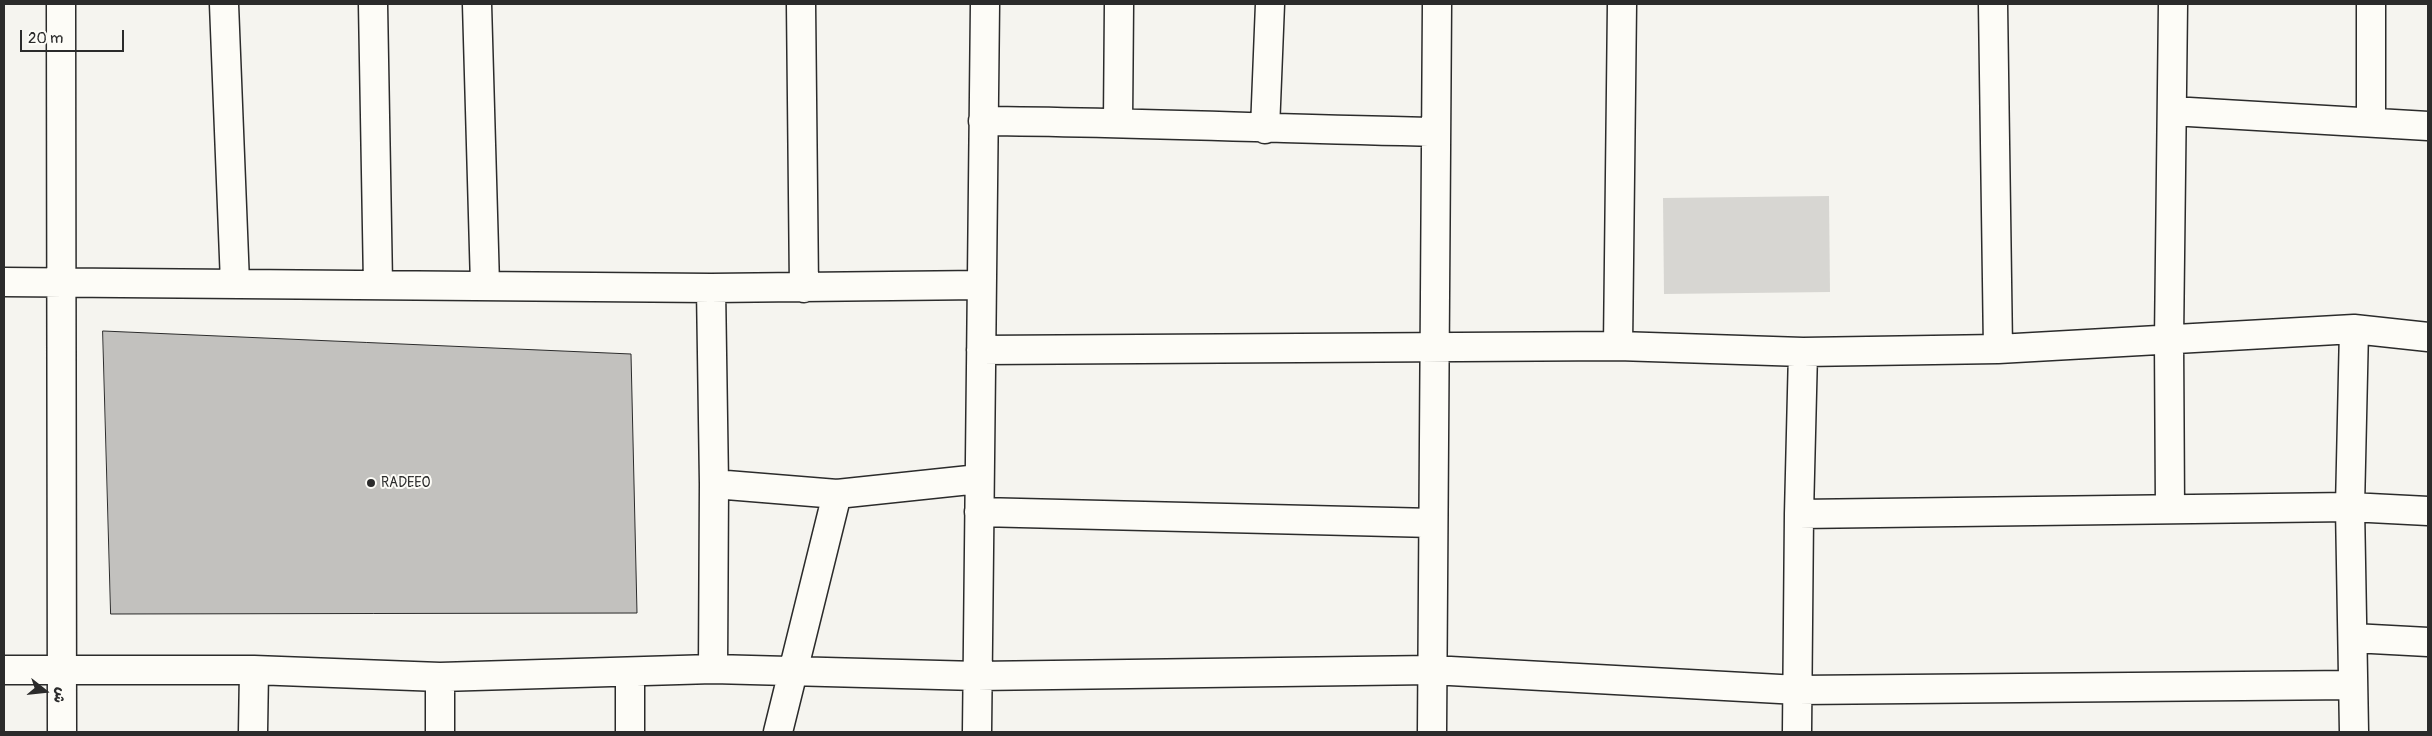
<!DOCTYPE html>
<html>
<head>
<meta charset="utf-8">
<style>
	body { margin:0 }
	#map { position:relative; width:2432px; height:736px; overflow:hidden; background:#f5f4ef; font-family:Pangolin,"Playpen Sans Arabic",sans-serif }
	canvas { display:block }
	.frame { position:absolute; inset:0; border:5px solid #2b2b2b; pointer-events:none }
	.north { position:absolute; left:20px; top:666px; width:50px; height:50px; -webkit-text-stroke:4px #fdfcf7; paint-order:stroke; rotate:106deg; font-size:14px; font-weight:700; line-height:20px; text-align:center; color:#2b2b2b }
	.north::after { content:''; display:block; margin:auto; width:18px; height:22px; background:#2b2b2b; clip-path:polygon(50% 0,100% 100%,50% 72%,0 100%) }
	.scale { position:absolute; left:20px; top:30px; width:104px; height:22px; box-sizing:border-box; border:2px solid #2b2b2b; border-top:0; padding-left:6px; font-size:15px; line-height:18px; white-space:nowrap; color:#2b2b2b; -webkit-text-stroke:4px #fdfcf7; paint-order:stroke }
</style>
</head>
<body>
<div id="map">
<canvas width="2432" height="736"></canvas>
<div class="frame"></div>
<div class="north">ش</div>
<div class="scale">20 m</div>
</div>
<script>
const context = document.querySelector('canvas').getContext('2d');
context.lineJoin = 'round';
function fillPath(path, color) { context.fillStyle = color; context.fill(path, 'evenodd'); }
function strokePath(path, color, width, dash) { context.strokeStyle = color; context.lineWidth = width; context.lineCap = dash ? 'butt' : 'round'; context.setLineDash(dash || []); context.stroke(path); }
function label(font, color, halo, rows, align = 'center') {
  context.font = font + ' Pangolin,sans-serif'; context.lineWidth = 4; context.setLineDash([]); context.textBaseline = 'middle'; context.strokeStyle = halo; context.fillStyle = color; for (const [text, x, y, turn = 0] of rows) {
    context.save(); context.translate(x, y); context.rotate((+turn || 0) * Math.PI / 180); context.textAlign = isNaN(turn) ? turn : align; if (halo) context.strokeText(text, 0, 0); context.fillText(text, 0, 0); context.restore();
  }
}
fillPath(new Path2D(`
	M1829,196L1830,292L1664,294L1663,198Z`), '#d7d6d2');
const building = new Path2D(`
	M103,331L631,354L637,613L111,614Z`);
fillPath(building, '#c2c1be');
strokePath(building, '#2b2b2b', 1);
const minor = new Path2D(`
	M61,4L62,732
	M224,4L235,283
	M373,4L378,284
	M477,4L485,285
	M801,4L804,288
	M1993,4L1998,349
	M2172,111L2428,126
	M983,121C1135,122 1285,129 1436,132
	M2371,121V4
	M1118,122L1119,4
	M1265,129L1270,4
	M4,282L711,288L981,285
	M711,288L714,484L713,669
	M1618,346L1622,4
	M981,350L1618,346L1803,352L1998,349L2354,329L2428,337
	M714,484L837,494L979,479
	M2170,509L2169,340L2173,4
	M979,512L1433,523
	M1799,514L2350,507L2428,511
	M2353,638L2428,642
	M4,670H254L440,677L713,669L977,676L1432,670L1798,690L2353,685
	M630,672V732
	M440,677V732
	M253,732L254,670
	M778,732L837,494
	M977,732L985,4
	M1432,732L1437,4
	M1797,732L1799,514L1803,352
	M2354,732L2350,507L2354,329`);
strokePath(minor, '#2b2b2b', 31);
strokePath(minor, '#fdfcf7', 28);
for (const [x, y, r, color] of [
	[371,483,5,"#2b2b2b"]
]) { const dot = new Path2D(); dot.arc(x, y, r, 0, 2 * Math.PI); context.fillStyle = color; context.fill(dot); strokePath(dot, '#fdfcf7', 2); }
label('14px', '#2b2b2b', '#fdfcf7', [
	["RADEEO",381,483]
], 'left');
</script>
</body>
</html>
